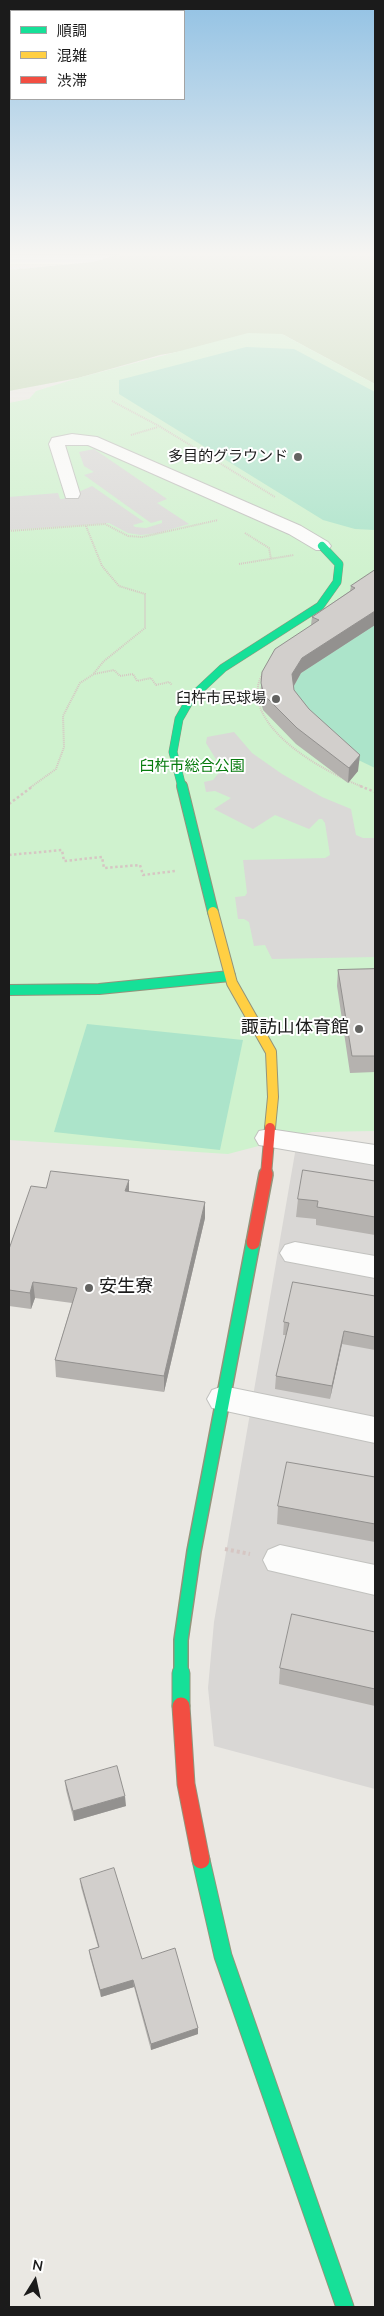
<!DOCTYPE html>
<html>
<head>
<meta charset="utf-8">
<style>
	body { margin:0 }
	#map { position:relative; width:384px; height:2316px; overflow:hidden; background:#eae8e3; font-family:"Nunito Sans","Noto Sans JP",sans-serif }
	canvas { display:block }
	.frame { position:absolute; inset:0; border:10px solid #1b1b1b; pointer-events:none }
	.legend { position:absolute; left:10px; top:10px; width:175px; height:90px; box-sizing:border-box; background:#fff; border:1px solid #a4a4a4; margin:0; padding:6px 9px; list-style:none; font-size:15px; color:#1b1b1b }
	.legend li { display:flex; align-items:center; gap:10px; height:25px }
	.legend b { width:25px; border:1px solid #a4a4a4 }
	.north { position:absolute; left:10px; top:2256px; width:50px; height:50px; -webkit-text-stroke:4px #fff; paint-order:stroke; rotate:10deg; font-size:14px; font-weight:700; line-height:20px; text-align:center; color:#1b1b1b }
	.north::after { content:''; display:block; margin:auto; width:18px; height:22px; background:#1b1b1b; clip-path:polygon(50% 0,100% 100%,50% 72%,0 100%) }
</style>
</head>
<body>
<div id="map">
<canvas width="384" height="2316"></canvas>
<div class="frame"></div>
<ul class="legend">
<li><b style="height:6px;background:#16e098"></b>順調</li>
<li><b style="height:6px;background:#ffcf43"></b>混雑</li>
<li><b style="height:6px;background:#f24e42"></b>渋滞</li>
</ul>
<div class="north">N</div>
</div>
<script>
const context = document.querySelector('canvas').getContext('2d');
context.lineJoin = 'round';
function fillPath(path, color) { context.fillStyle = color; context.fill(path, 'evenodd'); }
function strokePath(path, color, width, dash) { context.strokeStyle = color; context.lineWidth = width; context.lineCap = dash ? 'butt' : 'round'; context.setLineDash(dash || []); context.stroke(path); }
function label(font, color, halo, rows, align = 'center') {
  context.font = font + ' "Nunito Sans","Noto Sans JP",sans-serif'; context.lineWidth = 4; context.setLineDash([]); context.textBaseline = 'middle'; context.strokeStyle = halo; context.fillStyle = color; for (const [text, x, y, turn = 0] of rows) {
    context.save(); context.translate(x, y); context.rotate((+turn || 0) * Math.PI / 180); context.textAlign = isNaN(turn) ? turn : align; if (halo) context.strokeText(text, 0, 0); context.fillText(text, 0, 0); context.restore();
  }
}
fillPath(new Path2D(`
	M296,1147L375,1161V1789L214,1746L208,1688L214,1622Z`), '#d9d7d5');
fillPath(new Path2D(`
	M126,252H375V384L282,334L160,355L78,378L9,391V270L93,262Z`), '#c5dab7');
fillPath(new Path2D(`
	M248,333L282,334L375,384V1131L312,1132L228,1154L9,1140V403L29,399L36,391L78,378Z`), '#cff2ce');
fillPath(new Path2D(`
	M246,347L294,349L375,392V530L355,529L323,520L119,394V380Z
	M375,624V768L350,756L292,689L301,673Z
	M87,1024L243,1040L220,1150L54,1132Z`), '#ace4ca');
fillPath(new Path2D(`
	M94,449L167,499L157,503L189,524L158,533L141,535L128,533L109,523L9,530V497L58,493L60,499H63L92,486L144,522L133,525L135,527L146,528L162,523V520L151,523L84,475L94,472L84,466L79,452Z
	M234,732L252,753L282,774L322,797L351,809L356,835L363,838H375V957L272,959L265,945L254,946L249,922L244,919H238L235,897L245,896L247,893L243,860L325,858L330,855L325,823L322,819H319L309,829L275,815L253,829L214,809L231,798L215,791L206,792L204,782L213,780L222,769L206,743L207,737Z`), '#dad9d7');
const street = new Path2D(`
	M72,434L97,437L301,526L328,542L331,546L328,550H316L289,534L88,445H65L80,494L78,498H66L49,444L52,438Z
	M269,1129L375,1145V1165L259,1145L255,1138L259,1131Z
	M295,1242L375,1256V1278L285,1261L280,1253L285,1245Z
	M223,1386L375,1417V1443L212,1408L207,1399L212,1390Z
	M280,1545L375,1565V1595L268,1570L263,1560L268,1550Z`);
const fastFar3 = new Path2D(`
	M182,787L173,752L179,719L191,698L223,668L320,606L337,582L339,564L322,546`);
const fastFar2 = new Path2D(`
	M182,786L213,912
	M9,990L99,989L230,976`);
const fastFar1 = new Path2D(`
	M181,1674V1640L194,1551L253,1243`);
const fast = new Path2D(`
	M181,1673V1706
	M201,1860L223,1956L345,2307`);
const slow = new Path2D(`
	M213,912L232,983L271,1052L273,1097L270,1128`);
const jamFar2 = new Path2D(`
	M266,1175L270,1128`);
const jamFar1 = new Path2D(`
	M253,1243L266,1174`);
const jam = new Path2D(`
	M181,1706L186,1784L201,1860`);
strokePath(street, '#c2c2bf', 2);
strokePath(fastFar3, '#93947b', 9);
strokePath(fastFar2, '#93947b', 12);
strokePath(fastFar1, '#93947b', 16);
strokePath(fast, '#93947b', 19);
strokePath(slow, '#93947b', 12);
strokePath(jamFar2, '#93947b', 12);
strokePath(jamFar1, '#93947b', 16);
strokePath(jam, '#93947b', 19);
strokePath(new Path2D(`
	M112,401L159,426L275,497
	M131,435L158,427
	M86,526L102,566L119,586L145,594V628L104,661L94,673
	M9,531L105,524L128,536L142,537L218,520
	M245,533L269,548L271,559
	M239,564L294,555
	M263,673C261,677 258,683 258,687C251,733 329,774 363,787
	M31,787L56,769L64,747L63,716L80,683L94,674L114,670L120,676L133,674L137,681L151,678L156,685L169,682L172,685`), '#d6c6c3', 2, [1, 1]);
strokePath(new Path2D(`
	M360,786L375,792
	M9,804L33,786
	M9,855L62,850L64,861L102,857L104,868L140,865L143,875L175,871`), '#d6c6c3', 2.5, [2.5, 2.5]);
strokePath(new Path2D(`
	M225,1549L250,1554`), '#d6c6c3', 4, [3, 3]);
fillPath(street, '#fcfcfb');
strokePath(fastFar3, '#16e098', 8);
strokePath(fastFar2, '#16e098', 10);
strokePath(fastFar1, '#16e098', 13);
strokePath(fast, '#16e098', 17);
strokePath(slow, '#ffcf43', 10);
strokePath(jamFar2, '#f24e42', 10);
strokePath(jamFar1, '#f24e42', 13);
strokePath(jam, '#f24e42', 17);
fillPath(new Path2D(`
	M375,570V625L301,673L294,686V690L358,771L348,783L296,744L263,710L260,698L262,672L311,625L312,617L350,591L351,586Z
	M375,969V1072L350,1073L337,986L338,970Z
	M375,1181V1235L316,1225V1219L296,1217L298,1199Z
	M46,1188L129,1192L205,1202V1218L164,1392L56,1377L55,1360L72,1303L35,1298L31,1309L9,1306V1249Z
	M375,1296V1350L342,1344L330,1399L275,1389L276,1376L286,1335H283L284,1322Z
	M375,1477V1542L277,1524L278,1506Z
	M375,1632V1706L279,1684L280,1668Z
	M65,1781L126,1806L74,1821L66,1790Z
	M80,1879L142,1959L198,2028V2034L151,2050L134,1987L101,1997L90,1957L89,1950L98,1947L81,1887Z`), '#b5b2af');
fillPath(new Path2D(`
	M375,611V625L301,673L292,689V674L302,658Z
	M360,755L358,771L348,783L349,768Z
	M129,1180V1197L125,1191Z
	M205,1202V1218L164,1392V1376Z
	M33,1282L35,1298L31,1309L30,1293Z
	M344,1331L342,1344L330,1399L332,1386Z
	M125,1796L126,1806L74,1821L73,1811Z
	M133,1980L134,1987L101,1997L100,1990Z
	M198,2028V2034L151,2050V2044Z`), '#93918f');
const building = new Path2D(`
	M375,570V611L302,658L292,674L294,690L309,709L360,755L349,768L297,728L264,695L261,683L262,672L275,649L319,620L312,617L355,588L351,586Z
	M375,969V1056H352L338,970Z
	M303,1170L375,1181V1217L317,1207L318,1201L298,1199Z
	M51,1171L129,1180L125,1191L205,1202L164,1376L55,1360L77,1288L33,1282L30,1293L9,1290V1249L31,1186L46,1188Z
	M293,1282L375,1296V1337L344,1331L332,1386L276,1376L289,1323L284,1322Z
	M287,1462L375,1477V1524L278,1506Z
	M292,1614L375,1632V1689L280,1668Z
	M117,1766L125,1796L73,1811L65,1781Z
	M114,1868L142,1959L175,1948L198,2028L151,2044L133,1980L100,1990L89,1950L99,1947L80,1879Z`);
fillPath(building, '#d2cfcc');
strokePath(building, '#93918f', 1);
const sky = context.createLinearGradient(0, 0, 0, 577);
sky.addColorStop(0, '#93c2e4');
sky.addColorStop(0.44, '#f6f5f2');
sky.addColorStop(1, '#f6f5f200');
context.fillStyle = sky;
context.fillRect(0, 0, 384, 577);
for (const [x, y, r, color] of [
	[298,457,5,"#636361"],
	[276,699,5,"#636361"],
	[359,1029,5,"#636361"],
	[89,1288,5,"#636361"]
]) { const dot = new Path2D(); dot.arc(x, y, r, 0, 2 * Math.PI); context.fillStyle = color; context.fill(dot); strokePath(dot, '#fff', 2); }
label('15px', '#1b1b1b', '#fff', [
	["多目的グラウンド",288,457],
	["臼杵市民球場",266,699]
], 'right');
label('15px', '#077b0e', '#fff', [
	["臼杵市総合公園",192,767]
]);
label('18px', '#1b1b1b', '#fff', [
	["諏訪山体育館",349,1029],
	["安生寮",99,1288,"left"]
], 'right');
</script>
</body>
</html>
